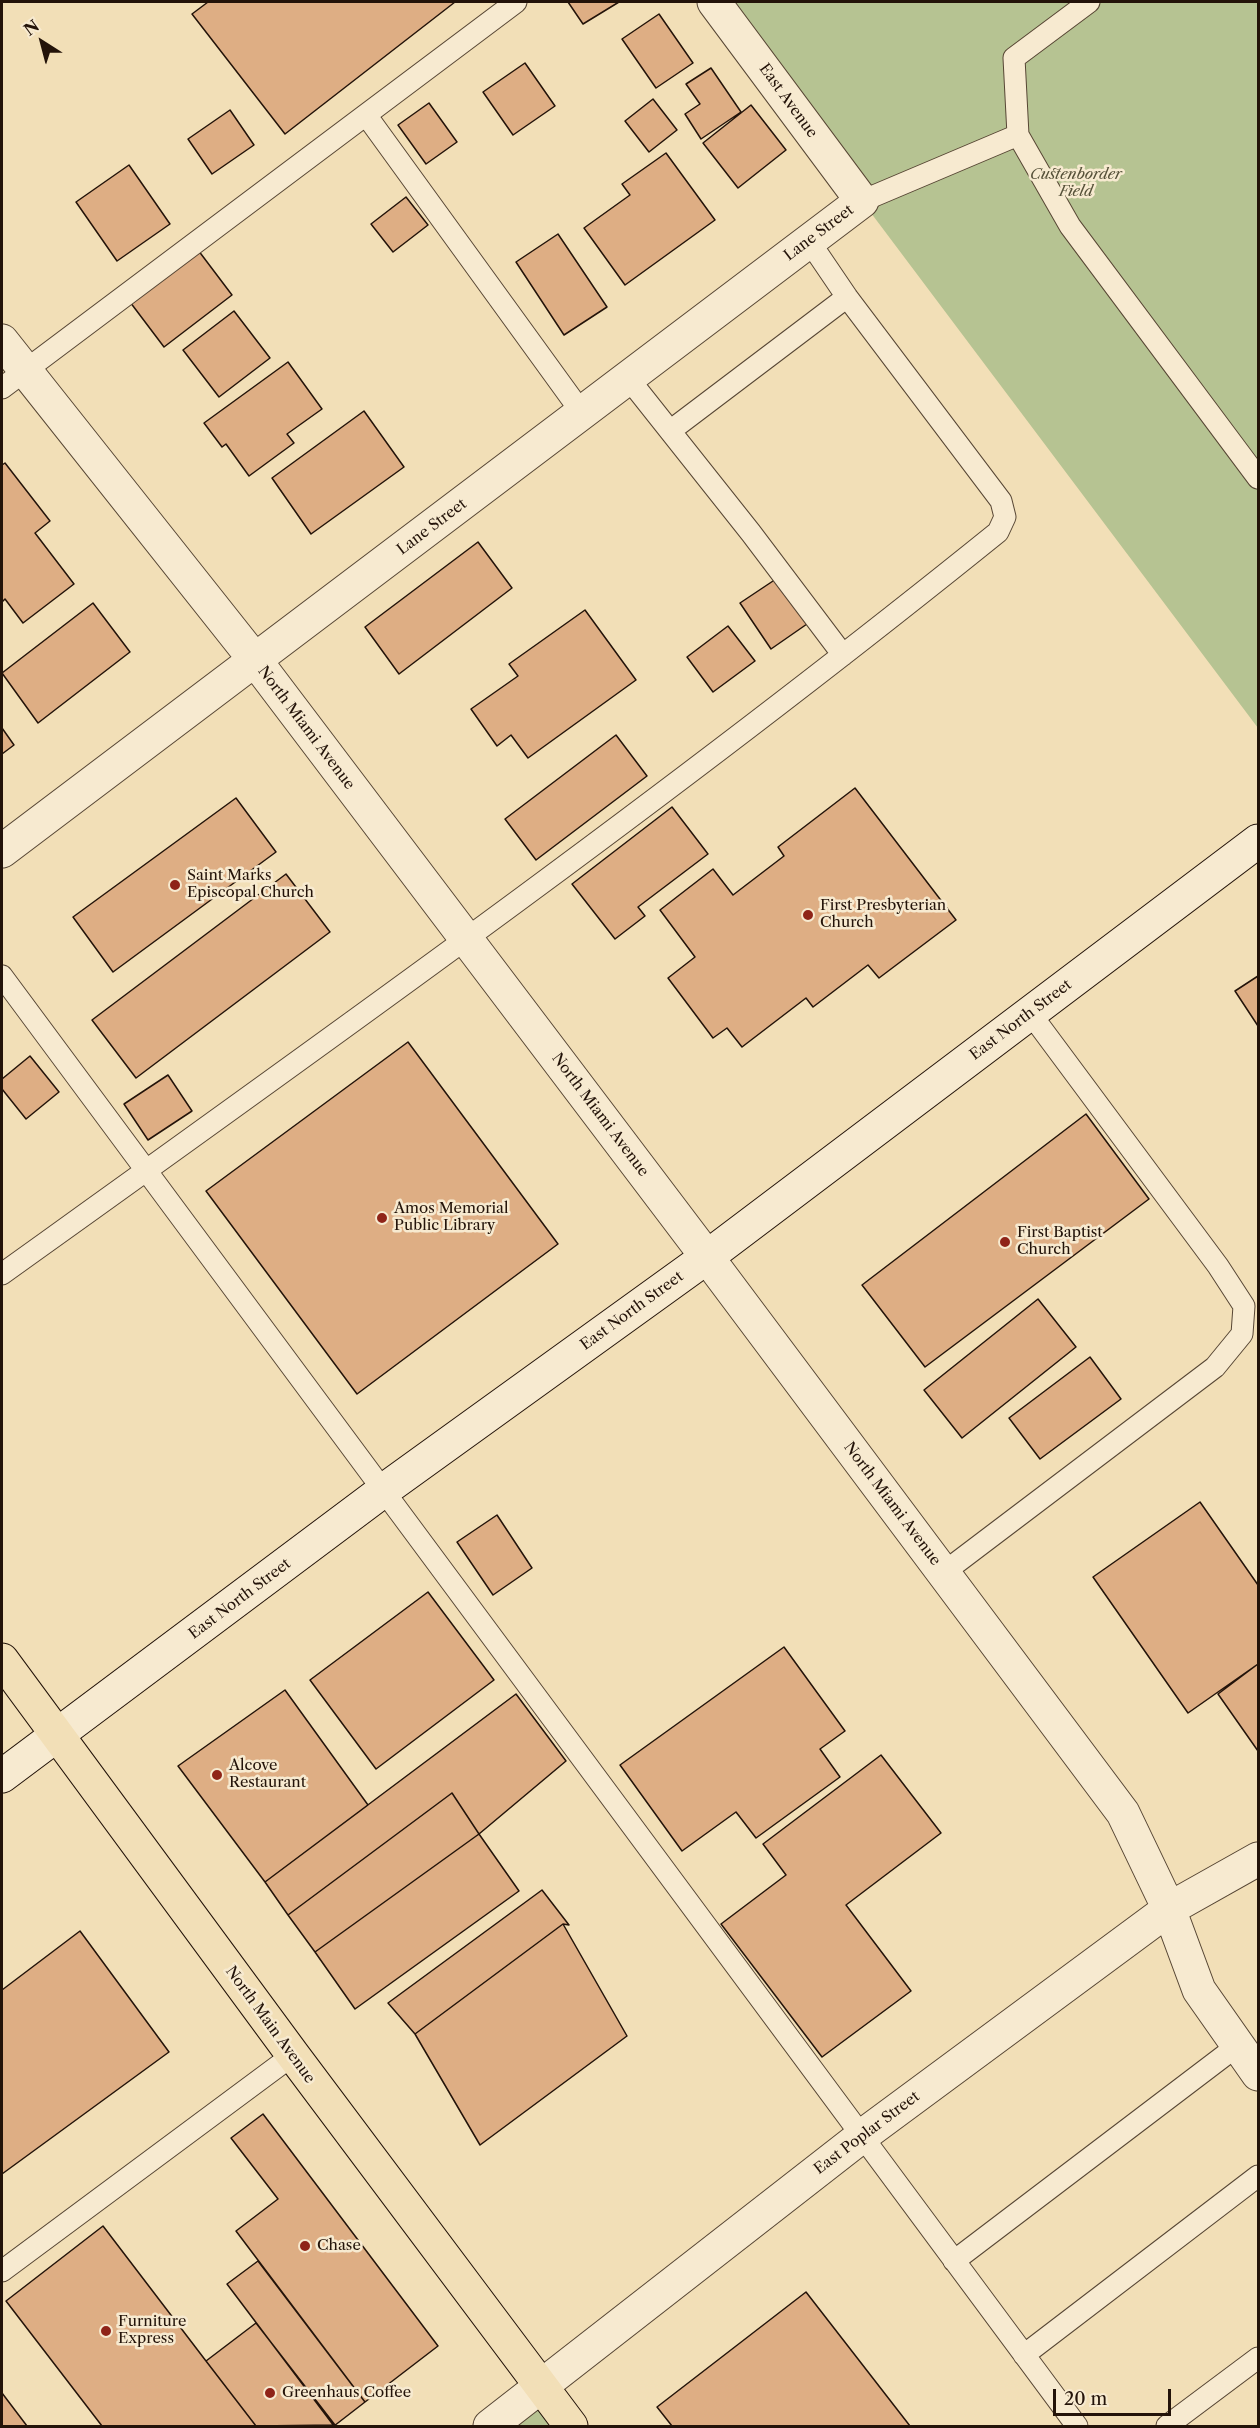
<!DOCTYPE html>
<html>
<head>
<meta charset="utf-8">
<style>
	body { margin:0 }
	#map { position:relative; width:1260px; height:2428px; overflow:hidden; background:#f2dfb7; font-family:"Libre Caslon Text",serif }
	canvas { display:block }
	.frame { position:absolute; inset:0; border:3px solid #231309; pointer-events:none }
	.north { position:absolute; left:12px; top:12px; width:60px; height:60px; -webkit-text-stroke:4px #f7ead0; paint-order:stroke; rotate:324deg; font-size:16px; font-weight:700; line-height:24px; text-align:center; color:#231309 }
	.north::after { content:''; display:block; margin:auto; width:21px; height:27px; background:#231309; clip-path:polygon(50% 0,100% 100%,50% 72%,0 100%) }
	.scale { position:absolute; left:1053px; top:2389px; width:118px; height:27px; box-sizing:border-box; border:3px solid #231309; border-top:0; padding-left:8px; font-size:18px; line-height:21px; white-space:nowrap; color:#231309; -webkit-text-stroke:4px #f7ead0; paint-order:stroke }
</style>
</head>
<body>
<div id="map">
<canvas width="1260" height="2428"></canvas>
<div class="frame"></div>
<div class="north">N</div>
<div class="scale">20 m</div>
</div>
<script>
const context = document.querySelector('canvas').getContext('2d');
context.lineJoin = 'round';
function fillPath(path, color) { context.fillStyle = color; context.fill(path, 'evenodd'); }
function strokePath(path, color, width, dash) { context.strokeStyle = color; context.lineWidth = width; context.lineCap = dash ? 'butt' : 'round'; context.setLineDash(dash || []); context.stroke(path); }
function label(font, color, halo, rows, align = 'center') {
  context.font = font + ' "Libre Caslon Text",serif'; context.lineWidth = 5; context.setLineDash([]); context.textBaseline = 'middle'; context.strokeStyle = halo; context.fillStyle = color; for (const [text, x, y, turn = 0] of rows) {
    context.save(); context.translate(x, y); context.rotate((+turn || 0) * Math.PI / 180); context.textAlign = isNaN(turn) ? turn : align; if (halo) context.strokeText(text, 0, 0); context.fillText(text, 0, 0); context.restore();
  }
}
fillPath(new Path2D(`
	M714,2H1258V728L862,201Z
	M541,2388L571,2426H490Z`), '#b6c392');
const building = new Path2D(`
	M208,2H455L285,134L192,14Z
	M568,2H619L583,24Z
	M659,14L693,63L656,88L622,39Z
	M525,63L555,106L513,135L483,92Z
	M711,68L741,112L701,139L685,114L700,104L686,84Z
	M653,99L677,130L649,152L625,121Z
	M429,103L457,142L426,164L398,125Z
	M751,105L786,150L738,188L703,143Z
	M230,110L254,145L212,174L188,139Z
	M666,153L715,220L625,285L584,228L630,195L622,184Z
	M129,165L170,224L117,261L76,202Z
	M406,197L428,225L393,252L371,224Z
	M558,234L607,307L564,335L516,262Z
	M198,250L232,295L164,347L130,302Z
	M234,311L270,358L219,397L183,350Z
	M288,362L322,409L287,434L294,443L249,476L226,444L222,447L204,423Z
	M364,411L404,467L311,534L272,478Z
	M5,463L50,521L35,533L74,584L23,623L5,599L2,602V465Z
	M478,542L512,588L399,674L365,627Z
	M776,579L807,624L771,649L740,603Z
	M93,603L130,652L38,723L2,673Z
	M585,610L636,680L528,758L511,735L497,746L471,709L518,676L509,664Z
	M728,626L755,661L713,692L687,657Z
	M2,728L14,745L2,754Z
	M616,735L647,776L536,860L505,819Z
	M855,788L956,920L879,978L868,965L813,1007L806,998L742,1047L727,1028L713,1038L668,978L695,957L660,910L713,869L733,895L784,856L778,847Z
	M236,798L276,852L113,972L73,917Z
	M672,807L708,854L638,907L645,916L615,939L572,884Z
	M286,874L330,932L136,1078L92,1020Z
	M1258,976V1026L1235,991Z
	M408,1042L558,1244L357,1394L206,1191Z
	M30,1056L59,1092L26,1119L2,1089V1079Z
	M168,1075L192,1111L148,1140L124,1104Z
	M1086,1114L1149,1199L925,1367L862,1285Z
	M1038,1299L1076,1347L962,1438L924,1390Z
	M1090,1357L1121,1399L1040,1459L1009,1418Z
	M1200,1502L1258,1585V1664L1188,1713L1093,1577Z
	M497,1515L532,1568L493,1595L457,1542Z
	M428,1592L494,1680L376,1769L310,1680Z
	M784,1647L845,1731L820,1749L840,1777L756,1838L736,1812L682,1851L620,1765Z
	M1258,1664V1751L1218,1694Z
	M285,1690L368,1805L265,1882L178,1766Z
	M516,1694L566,1761L479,1834L452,1793L288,1915L265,1882Z
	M881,1755L941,1833L846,1905L911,1991L822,2057L721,1924L786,1875L763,1844Z
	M452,1793L479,1834L315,1952L288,1915Z
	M479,1834L519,1891L355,2009L315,1952Z
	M542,1890L569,1925L563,1924L415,2034L388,2003Z
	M563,1924L627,2036L480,2145L415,2034Z
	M80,1931L169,2052L2,2174V1990Z
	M263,2114L438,2346L365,2402L236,2231L278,2199L231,2138Z
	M103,2226L206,2361L256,2426H102L6,2301Z
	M258,2261L365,2402L334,2426L227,2284Z
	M806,2292L910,2426H672L657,2407Z
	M256,2323L335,2425L256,2426L206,2361Z
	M2,2393L27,2426H2Z`);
fillPath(building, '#deae84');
strokePath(building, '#231309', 1.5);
const lane = new Path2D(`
	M366,115L582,413
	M1018,135L1070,226L1258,478
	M862,201L1018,135L1014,58L1089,2
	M628,378L751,533L843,655
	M2,388L516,2
	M670,431L847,297
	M2,976L1077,2426
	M2,1274C338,1033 676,792 998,532L1005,517L1001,501L847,297L809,241
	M943,1573L1215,1367L1242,1334L1244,1306L1218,1266L1030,1013
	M954,2261L1237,2046
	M2,2271L293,2055
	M1024,2355L1258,2176
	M1167,2426L1258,2358`);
const street = new Path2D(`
	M2,341L255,660L707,1257L1123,1813L1169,1909L1199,1990L1258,2074
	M2,851L862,201L714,2
	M490,2426L862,2136L1169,1909L1258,1859`);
const secondary = new Path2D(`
	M2,1776L384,1490L707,1257L1258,841`);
const primary = new Path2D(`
	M2,1660L293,2055L571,2426`);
strokePath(lane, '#574634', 23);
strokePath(street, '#574634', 35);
strokePath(secondary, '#231309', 35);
strokePath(primary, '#231309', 35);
strokePath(lane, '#f7ead0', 21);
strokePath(street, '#f7ead0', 33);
strokePath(secondary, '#f7ead0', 33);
strokePath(primary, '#f2dfb7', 33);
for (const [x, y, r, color] of [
	[175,885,6,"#8f2418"],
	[808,915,6,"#8f2418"],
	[382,1218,6,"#8f2418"],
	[1005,1242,6,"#8f2418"],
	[217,1775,6,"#8f2418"],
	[305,2246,6,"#8f2418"],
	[106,2331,6,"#8f2418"],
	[270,2393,6,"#8f2418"]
]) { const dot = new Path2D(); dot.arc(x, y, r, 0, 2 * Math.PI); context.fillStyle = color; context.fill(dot); strokePath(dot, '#f7ead0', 2); }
label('15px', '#231309', '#f7ead0', [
	["East Avenue",788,101,54],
	["Lane Street",819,233,-37],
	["Lane Street",432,527,-37],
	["North Miami Avenue",306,728,53],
	["East North Street",1021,1020,-37],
	["North Miami Avenue",600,1115,53],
	["East North Street",632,1311,-36],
	["North Miami Avenue",892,1504,53],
	["East North Street",240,1599,-37],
	["North Main Avenue",270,2025,54],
	["East Poplar Street",867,2133,-37]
]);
label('italic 15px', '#565139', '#f7ead0', [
	["Custenborder",1076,175],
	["Field",1076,192]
]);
label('15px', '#231309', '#f7ead0', [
	["Saint Marks",187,876],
	["Episcopal Church",187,893],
	["First Presbyterian",820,906],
	["Church",820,923],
	["Amos Memorial",394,1209],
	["Public Library",394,1226],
	["First Baptist",1017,1233],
	["Church",1017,1250],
	["Alcove",229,1766],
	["Restaurant",229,1783],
	["Chase",317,2246],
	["Furniture",118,2322],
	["Express",118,2339],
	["Greenhaus Coffee",282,2393]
], 'left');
</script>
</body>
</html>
